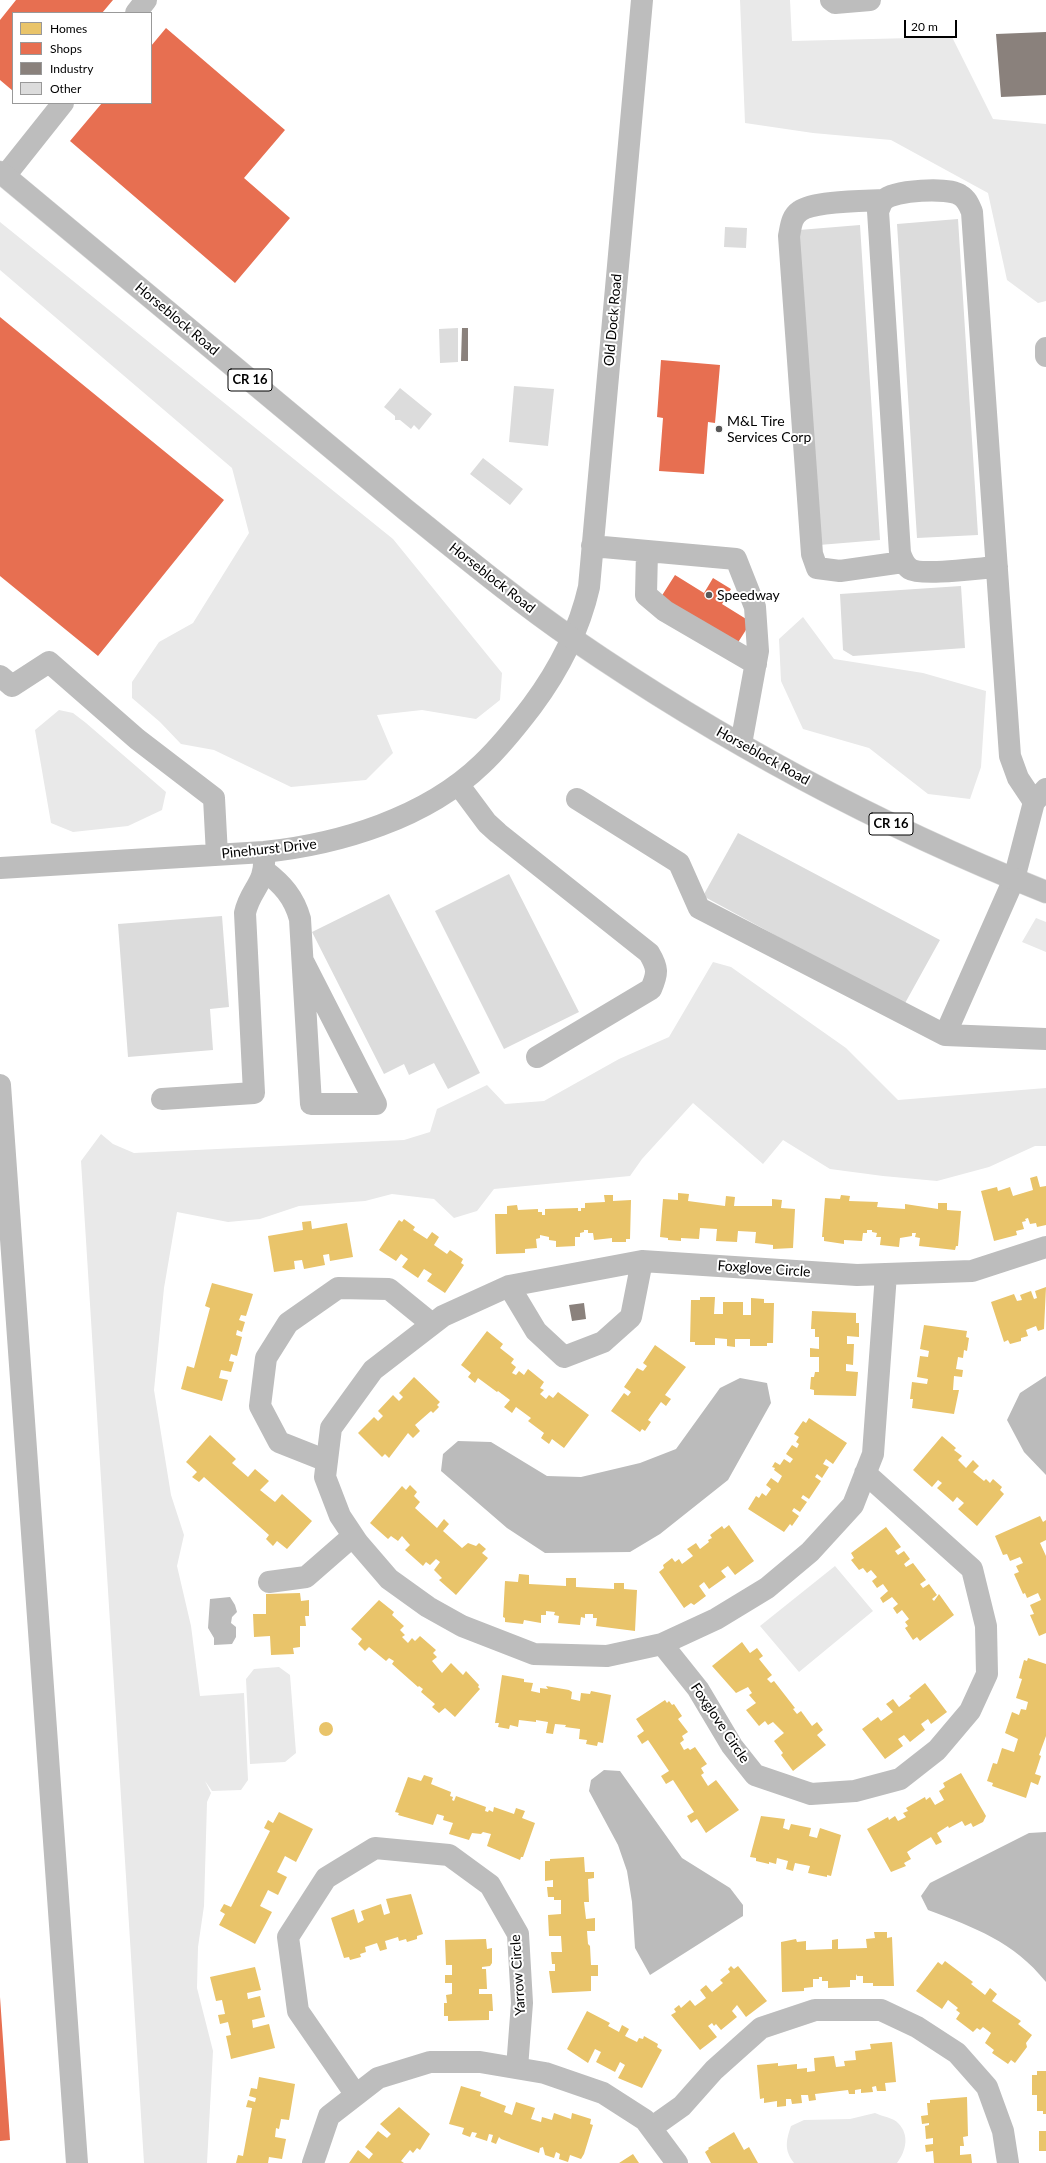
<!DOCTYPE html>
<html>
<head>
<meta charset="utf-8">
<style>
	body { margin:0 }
	#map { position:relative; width:1046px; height:2163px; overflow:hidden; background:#fff; font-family:Lato,sans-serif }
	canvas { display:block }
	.legend { position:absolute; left:12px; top:12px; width:140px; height:92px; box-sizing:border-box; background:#fff; border:1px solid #999; margin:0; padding:5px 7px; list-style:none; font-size:12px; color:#000 }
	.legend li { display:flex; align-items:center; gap:8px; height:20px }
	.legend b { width:20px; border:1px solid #999 }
	.scale { position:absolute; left:904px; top:20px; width:53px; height:18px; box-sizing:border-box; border:2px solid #000; border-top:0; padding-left:5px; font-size:12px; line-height:14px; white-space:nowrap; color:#000; -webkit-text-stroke:3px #fff; paint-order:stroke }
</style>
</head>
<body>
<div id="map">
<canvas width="1046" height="2163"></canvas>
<ul class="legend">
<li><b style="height:11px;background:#e9c46a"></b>Homes</li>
<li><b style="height:11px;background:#e76f51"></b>Shops</li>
<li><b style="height:11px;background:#8a817c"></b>Industry</li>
<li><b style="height:11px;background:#dcdcdc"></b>Other</li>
</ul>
<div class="scale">20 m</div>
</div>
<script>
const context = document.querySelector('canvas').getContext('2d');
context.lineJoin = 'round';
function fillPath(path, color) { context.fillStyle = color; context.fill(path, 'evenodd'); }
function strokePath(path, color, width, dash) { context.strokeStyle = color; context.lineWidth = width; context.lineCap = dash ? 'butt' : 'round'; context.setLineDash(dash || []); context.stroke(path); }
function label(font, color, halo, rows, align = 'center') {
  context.font = font + ' Lato,sans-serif'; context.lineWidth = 4; context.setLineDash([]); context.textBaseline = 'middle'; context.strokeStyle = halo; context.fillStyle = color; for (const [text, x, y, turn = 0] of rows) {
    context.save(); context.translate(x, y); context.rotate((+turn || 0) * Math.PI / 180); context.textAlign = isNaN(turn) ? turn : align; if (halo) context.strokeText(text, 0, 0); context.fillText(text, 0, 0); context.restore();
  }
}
fillPath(new Path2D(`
	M740,0H790L792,41L952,37L993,119L1046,124V301L1038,303L1007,280L988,193L891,140L813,133L745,123Z
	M0,222L393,539L502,673L500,700L476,719L422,710L377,715L393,753L366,780L291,787L214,750L181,744L160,722L132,698V682L159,642L193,623L249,533L232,468L0,270Z
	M803,617L834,659L923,673L986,691L981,767L970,799L928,794L869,748L803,729L781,681L779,639Z
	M59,710L73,713L86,723L166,792L162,810L128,826L73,832L51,823L35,730Z
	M1036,918L1046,922V952L1022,942Z
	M713,962L731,967L846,1048L898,1100L1046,1088V1146H1035L989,1167L937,1181L883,1176L830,1169L783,1140L763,1164L693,1103L642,1159L630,1176L494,1189L477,1211L454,1218L434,1199L392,1194L365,1201L299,1206L260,1219L228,1222L177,1212L164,1288L154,1390L171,1495L184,1535L177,1566L191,1626L200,1696L244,1693L248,1780L241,1790L212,1791L205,1781L211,1793L207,1802L204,1906L198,1947L197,1988L213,2051L207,2163H144L81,1161L101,1134L113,1144L134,1153L404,1140L430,1132L437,1109L487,1085L505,1104L544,1101L619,1059L669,1037Z
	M835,1566L873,1611L799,1672L760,1626Z
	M279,1667L290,1675L296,1753L285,1762L250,1764L246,1679L254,1669Z
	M875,2113C881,2116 894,2118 898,2123C910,2135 906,2151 897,2163H794C784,2150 786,2141 791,2126L804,2120L850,2119Z`), '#e9e9e9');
fillPath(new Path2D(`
	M1046,1376V1475L1024,1452L1007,1420L1020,1393Z
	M740,1378L767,1383L771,1403L728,1480L660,1534L630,1552L545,1553L507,1528L441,1471L443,1454L458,1441L491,1442L547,1476L581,1477L640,1463L676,1449L720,1388Z
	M230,1597L235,1605L237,1612L232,1617L231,1623L236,1627V1637L232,1644L214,1645V1638L208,1628L210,1599Z
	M604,1770L620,1771L682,1858L730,1888L743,1905V1916L650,1975L635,1948L632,1902L627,1871L618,1845L589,1791L591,1780Z
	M1046,1832V1982C1013,1941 975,1928 928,1910L921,1896L930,1883L1029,1833Z`), '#bbb');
fillPath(new Path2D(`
	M1037,1176L1040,1187L1046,1186V1225L1037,1227L1036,1223L1030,1224L1028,1218L1025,1219L1026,1221L1022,1222L1024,1229L1016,1231L1017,1235L994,1241L981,1191L997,1187L998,1191L1010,1187L1013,1196L1033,1190L1030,1178Z
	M678,1193L689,1194L688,1201L725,1206L726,1196L735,1197L734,1206H772V1199L782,1200L781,1208L795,1209L793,1248L773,1249V1245L755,1243L756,1232L738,1231L737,1242L716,1241L717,1229L700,1228L699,1239L681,1238V1241L668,1240V1238L660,1237L663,1199L678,1200Z
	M604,1195H613V1201L631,1200L630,1239H626V1242H612V1238L594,1240L593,1233H588V1230H584V1232L580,1233V1237H575V1246L556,1247V1241L549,1240V1237L540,1235V1238L536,1239L537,1248L525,1249V1253L496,1254L495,1214H507V1206L517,1205L518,1210L538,1209V1212H542V1215H545V1209L578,1208V1211H581V1208H585V1203L605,1202Z
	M841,1195L850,1196L849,1201L878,1202L877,1207L905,1209V1204L938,1209V1203H947V1210L961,1211L958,1246H956L955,1250L919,1246L920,1238L915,1237L916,1233H912V1236L900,1238L899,1247L880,1245L881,1237H876L877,1233L872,1232V1230H867V1233H863L862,1241L844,1240V1244L824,1241V1237H822L825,1198L840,1199Z
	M404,1219L415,1227L413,1230L427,1239L432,1232L439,1237L434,1245L447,1254L450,1250L463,1259L461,1263L464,1265L445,1293L427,1281L432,1274L424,1269L418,1278L402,1267L408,1259L401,1254L396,1261L379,1250L399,1220L402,1222Z
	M311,1221L312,1229L347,1223L353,1257L330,1261L329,1254L323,1255L325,1265L304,1269L302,1260L294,1261L295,1269L274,1272L268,1236L303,1230L302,1222Z
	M212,1283L253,1294L246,1316L241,1315L239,1320L245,1322L242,1332L237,1330L236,1335L242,1337L237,1356L231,1354L229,1361L234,1362L231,1372L221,1370L219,1378L228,1380L222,1401L181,1389L187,1366L194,1368L210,1308L205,1306Z
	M1046,1287L1044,1329L1038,1331L1036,1326L1026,1330L1028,1336L1021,1338V1341L1010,1344L1008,1340L1004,1342L991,1302L1014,1294L1017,1301L1022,1300L1020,1295L1031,1291L1034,1299L1037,1298L1035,1291Z
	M700,1297H715L714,1314H723V1302H743V1315H751V1298L764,1299V1303H774L773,1343H767V1346H750V1339H735V1347L727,1346V1339L715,1338V1345H695V1342H690L691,1300H700Z
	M812,1311L856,1313V1323H859V1337L847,1336V1344H854L853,1365L846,1364V1371L858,1372L856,1396L814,1395V1390L810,1389L811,1377H814L815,1372H819V1357H810V1348L819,1349V1337H815V1329H811Z
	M924,1325L967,1331L966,1337L969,1338L967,1351L964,1350L963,1358L958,1357L956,1369L963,1370L962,1377L954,1376L953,1390H959L954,1414L912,1408L913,1399H910L912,1382L927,1384L928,1379L917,1377L920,1356L928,1357L929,1351L920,1349Z
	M487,1331L503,1344L500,1348L514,1359L511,1363L516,1367L512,1373L516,1375L519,1371L524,1375L528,1369L544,1382L540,1388L544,1390L540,1394L546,1399L549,1395L553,1398L558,1392L589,1415L564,1448L552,1439L549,1444L541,1438L544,1433L528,1421L531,1418L516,1407L512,1413L504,1407L510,1400L498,1391L497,1392L478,1378L475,1383L468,1377L471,1373L461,1365Z
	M655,1345L686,1367L665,1395L671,1399L666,1406L661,1402L648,1420L651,1422L645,1431L642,1429L640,1432L611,1411L624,1393L628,1396L631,1392L624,1387L637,1368L643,1371L647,1366L643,1363Z
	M414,1377L440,1402L437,1405L439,1407L433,1413L431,1411L415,1425L420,1431L413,1438L408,1433L389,1458L385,1454L382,1457L358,1433L374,1417L378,1421L383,1416L378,1411L393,1395L399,1401L403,1397L399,1393Z
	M809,1418L847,1443L833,1464L826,1459L823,1464L829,1467L822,1478L817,1474L815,1477L821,1481L809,1499L803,1495L801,1498L807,1502L800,1512L794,1508L792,1511L799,1516L792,1526L790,1524L784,1532L748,1509L756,1496L759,1498L762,1493L766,1496L771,1489L766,1485L771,1478L778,1483L782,1476L774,1470L775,1468L772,1467L775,1462L780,1465L784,1459L790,1463L793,1459L786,1454L792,1445L797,1448L799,1444L796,1442L799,1437L794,1434L803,1421L806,1423Z
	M210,1435L236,1459L232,1463L248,1477L255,1469L269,1481L260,1490L275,1502L282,1494L312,1521L287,1549L277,1541L273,1546L266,1539L269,1535L204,1477L199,1482L192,1477L197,1472L186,1462Z
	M942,1436L956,1448L954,1450L962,1456L958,1460L966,1468L973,1460L979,1466L973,1472L984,1481L986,1479L990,1483L993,1479L1002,1487L1000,1490L1004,1494L977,1526L958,1509L964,1503L957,1497L953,1502L937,1488L942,1483L938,1480L932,1487L913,1470Z
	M410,1485L417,1492L414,1496L420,1502L415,1508L437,1528L444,1519L449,1524L443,1531L462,1548L468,1543L476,1546L479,1543L486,1549L482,1553L488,1558L456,1595L439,1580L442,1578L434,1570L440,1562L436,1559L430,1565L426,1562L423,1566L405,1550L410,1545L402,1536L398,1541L391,1536L388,1539L370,1523L402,1486L406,1490Z
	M1040,1516L1043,1522L1046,1520V1540L1040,1543L1046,1556V1633L1039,1636L1030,1615L1034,1614L1030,1605L1041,1600L1038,1593L1027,1598L1025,1593L1023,1594L1014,1574L1019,1572L1016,1566L1023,1563L1020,1557L1010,1561L1007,1554L1003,1555L995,1536Z
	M729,1525L754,1561L735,1575L728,1566L721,1571L726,1577L709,1589L704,1582L699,1586L706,1596L694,1605L691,1603L684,1608L659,1572L664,1568L663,1565L672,1558L675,1562L679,1559L682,1564L693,1556L687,1549L696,1543L700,1549L709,1542L708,1540L712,1538L710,1535L722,1526L724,1529Z
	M886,1527L901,1547L895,1551L898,1555L904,1551L910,1559L904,1564L906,1567L913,1563L926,1580L920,1584L923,1588L929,1584L937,1595L932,1599L934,1601L939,1594L954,1615L920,1641L917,1637L913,1640L905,1628L908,1626L905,1622L909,1619L902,1610L897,1614L893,1608L898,1604L892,1597L883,1603L880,1598L888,1591L883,1584L877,1588L872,1581L877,1577L871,1570L867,1573L863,1568L859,1570L851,1560L854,1558L851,1553Z
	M519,1574L529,1575V1584L566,1586V1578H576V1587L614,1589V1583H624V1589L637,1590L635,1631L596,1626L597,1618H593V1614H585V1618L581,1617L580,1625L558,1623L559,1616L554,1615L555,1612L546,1611V1615H541V1623L524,1620L523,1624L505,1622V1618L503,1617L505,1581L518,1582Z
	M300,1593L301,1601L309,1600V1616H305L306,1626H300V1647L293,1648L294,1654L271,1655L270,1636L254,1637L253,1614H266V1594Z
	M379,1600L394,1612L392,1615L404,1626L400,1630L405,1635L402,1637L408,1643L412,1638L415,1641L420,1636L436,1650L433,1653L437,1657L432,1661L442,1673L451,1663L463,1675L466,1671L479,1685L478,1687L480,1689L455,1717L445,1708L439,1713L432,1707L435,1704L421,1692L423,1689L419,1686L418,1687L392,1664L394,1661L389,1658L386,1661L369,1647L365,1651L358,1644L362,1639L351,1629Z
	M742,1642L750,1653L757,1648L763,1656L759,1659L772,1675L767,1679L771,1683L774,1681L795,1708L793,1709L797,1714L801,1711L812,1726L817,1722L823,1730L817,1735L826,1745L793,1771L781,1755L783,1753L774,1741L784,1733L773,1722L768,1725L765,1721L759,1726L746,1710L756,1703L749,1695L752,1693L748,1687L736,1693L712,1666Z
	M1028,1658L1046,1664V1736L1039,1755L1041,1756L1035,1774L1041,1776L1038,1785L1031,1782L1026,1798L992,1786L993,1783L987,1781L993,1763L997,1764L1002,1748L1014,1752L1018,1739L1005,1733L1012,1712L1019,1715L1021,1709L1026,1710L1028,1702L1016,1698L1022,1679L1019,1678L1024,1660L1027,1661Z
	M502,1675L524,1679V1682L533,1683L531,1691L540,1693V1688L548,1689L546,1686L569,1690L572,1692L571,1699L580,1701L581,1693L590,1694L591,1691L611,1695L603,1743L598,1742L597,1746L586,1744L587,1740L579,1739L580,1729L565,1727L566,1725L555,1724L553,1734L546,1733L548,1722L536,1720V1722L519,1720L518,1727L510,1725L509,1729L498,1727L499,1723H495Z
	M925,1683L947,1712L931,1724L928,1719L921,1724L925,1730L910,1742L904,1735L898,1739L903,1746L885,1759L862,1729L878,1717L881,1721L893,1712L886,1704L893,1699L899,1707L911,1698L909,1696Z
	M665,1700L667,1703L669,1701L672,1705L674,1704L682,1716L678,1719L688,1732L682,1736L684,1740L680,1743L684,1750L688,1748L690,1750L695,1747L707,1764L701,1768L704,1773L701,1775L708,1786L716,1780L739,1810L706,1833L697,1819L691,1823L687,1816L694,1812L673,1780L666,1784L661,1776L669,1771L648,1740L642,1744L637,1736L644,1731L636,1719Z
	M319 1729a7 7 0 1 1 14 0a7 7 0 1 1-14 0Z
	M961,1773L986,1816L983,1822L973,1827L971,1823L965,1826L962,1821L949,1828L948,1826L937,1833L942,1842L936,1845L931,1837L921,1843L907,1852L911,1859L904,1863L906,1866L891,1872L867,1829L888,1817L889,1820L895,1816L898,1821L906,1817L903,1813L908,1811L906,1808L925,1797L926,1800L930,1797L935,1805L944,1800L939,1791L945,1787L943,1783Z
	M424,1775L433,1778L431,1784L451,1792L450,1796L453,1797L452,1800L454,1801L456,1796L486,1807L485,1811L488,1812L489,1810L493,1812L494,1807L514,1814L516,1808L525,1811L522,1818L535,1823L523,1857H521L520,1860L487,1846L491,1834L483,1832L481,1834L472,1833L469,1840L449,1834L453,1823L443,1820L444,1816L437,1814L433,1825L398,1815L399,1813L395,1812L408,1777L421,1781Z
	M279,1812L313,1829L296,1862L285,1856L277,1872L287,1877L278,1895L268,1890L260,1906L272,1912L255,1944L219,1925L225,1914L220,1911L224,1904L231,1907L270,1831L264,1828L268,1820L273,1823Z
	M761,1816L785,1819L783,1828L789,1830L791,1824L811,1828L809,1836L817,1838L820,1828L841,1835L831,1876L827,1875V1877L808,1873L810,1866L795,1863L793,1871L786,1869L788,1861L777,1858L776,1864L769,1862V1864L756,1861V1858L750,1857Z
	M584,1857L585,1872H594V1878L588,1879L589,1902H584L586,1919L595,1918V1931H587L588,1944L590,1946L591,1965H598V1976H591V1991L552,1993L549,1971H555V1964H552L551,1952H562L561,1936H549L548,1915L561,1914V1900H554V1897H548L547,1887H553V1880L545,1881V1861H550V1859Z
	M411,1894L423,1934L417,1936V1939L407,1942L406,1939L399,1941L398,1937L385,1941L387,1949L380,1951L377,1943L365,1947L366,1952L360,1954L361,1957L350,1960L349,1957L344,1958L331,1918L354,1909L358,1923L364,1920L361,1911L381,1904L384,1915L390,1913L386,1899Z
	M874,1932H887V1938L892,1937L894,1986H873V1983H863V1976H857L856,1974V1980H850V1987L828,1988V1981H822V1977H819V1979H813V1987L804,1988V1991L782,1992L781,1942L796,1939L797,1942L806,1941V1950L832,1949V1940L838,1939V1949L867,1948L866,1939L875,1938Z
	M486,1939L487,1949L492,1948V1963L490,1966L482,1967V1969H486L487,1989H479V1994H492L493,2011H489V2020L448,2021V2016H444V2003H447L446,1995L452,1994V1983H445V1975H452V1965H446L445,1940Z
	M945,1961L973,1982L971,1984L985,1995L990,1988L997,1994L992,2001L1021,2021L1018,2024L1032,2035L1026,2043L1027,2047L1015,2063L1011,2060L1008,2064L992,2053L994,2050L985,2043L991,2033L983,2027L980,2030L977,2028L973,2032L956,2019L960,2013L956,2010L958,2008L948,2000L942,2009L916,1991L938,1962L942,1965Z
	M731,1966L734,1969L738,1966L767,2001L746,2017L737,2005L732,2011L737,2017L721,2030L716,2024L714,2026L712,2023L708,2026L717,2037L700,2050L671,2015L676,2012L674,2009L679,2005L681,2008L690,2000L695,2006L706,1998L700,1990L706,1985L712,1992L723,1983L720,1980L730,1972L728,1969Z
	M255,1967L261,1990L247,1993L248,1999L260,1996L265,2017L252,2020L253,2028L269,2024L275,2048L231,2059L226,2036L231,2035L228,2022L220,2024L218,2015L225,2014L222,2000L216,2001L210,1977Z
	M587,2011L610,2023L608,2026L619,2032L622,2025L629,2029L625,2036L637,2042L639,2038L643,2039L644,2036L658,2044L657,2047L662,2050L642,2088L618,2078L625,2065L620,2062L615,2072L596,2062L601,2052L595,2049L588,2063L567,2049Z
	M892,2042L896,2082L885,2083L886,2091H877L876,2086L872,2087L873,2092L861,2093V2089L855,2090V2094H849L848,2090L815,2094L816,2100L809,2101L808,2095H801L802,2103L792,2104L791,2099H786V2106L777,2107V2101L764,2103V2098L760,2099L757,2065L778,2063V2066L797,2064V2069L807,2068V2072L815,2071L814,2058L834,2056L836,2067L845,2066L844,2061L856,2060L855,2051L871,2049L870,2044Z
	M1037,2071H1046V2114H1043V2111H1037V2095H1032V2075H1037Z
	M259,2077L295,2084L289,2120L281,2119L279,2129L276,2128L275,2137L286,2139L282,2159L269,2157L268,2163H236L238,2155L243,2156L252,2108L246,2107L248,2100L255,2102L256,2098L249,2096L251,2088L257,2089Z
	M461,2086L481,2092L480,2096L506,2106L504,2112L512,2115L516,2102L535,2108L531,2119L541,2122L542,2117L552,2120L554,2113L571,2119L572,2113L591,2119L590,2124L593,2125L584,2154L581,2159L570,2155L568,2162L559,2159L560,2154L556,2152L554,2158L545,2155L543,2147L540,2148L539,2153L501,2139L499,2137L496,2144L491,2142L493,2135L489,2134L487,2141L475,2137L477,2133L472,2132L470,2137L462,2134L464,2128L449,2124Z
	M967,2097L968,2136L963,2137L964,2146H960V2155L971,2154L972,2163H934L933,2151L926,2152L925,2145L933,2144V2138L926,2139L925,2126L929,2125V2123L922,2124L921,2116L928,2115L927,2103H930V2100Z
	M399,2107L430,2134L420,2150L417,2148L413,2153L410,2150L401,2161L404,2163H349L358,2150L369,2159L373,2154L365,2147L378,2131L387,2138L391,2134L380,2124Z
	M1039,2131H1046V2151H1039Z
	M734,2132L744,2150L749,2147L758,2163H711L705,2152L709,2149L708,2148Z
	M633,2154L639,2163H619Z`), '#e9c46a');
fillPath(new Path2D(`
	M16,0H113L102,13H13V91L0,80V20Z
	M166,28L285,130L244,178L290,218L235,283L70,141L102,103H151V46Z
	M0,317L224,500L98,656L0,576Z
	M661,360L720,365L715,423L708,422L704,474L659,471L663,418L657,417Z
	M675,575L704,593L713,578L731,589L722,604L751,622L737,644L661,597Z
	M0,1997L10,2140L0,2141Z`), '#e76f51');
fillPath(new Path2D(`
	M1046,32V95L1001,97L996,34Z
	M462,328H468V361H461Z
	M584,1303L586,1319L572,1321L569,1305Z`), '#8a817c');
fillPath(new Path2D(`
	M958,219L978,535L917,538L897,224Z
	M860,225L880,540L819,545L799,230Z
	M725,227L747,228L746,248L724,247Z
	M458,328V362L440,363L439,329Z
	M514,386L554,389L548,446L509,442Z
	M400,388L432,414L419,430L414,425L411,429L400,420H395V416L384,407Z
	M483,458L523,489L510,505L470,474Z
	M961,586L965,648L853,656L843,650L840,594Z
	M738,833L940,940L904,1005L703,896Z
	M509,874L579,1012L504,1049L435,911Z
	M389,894L480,1073L448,1089L434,1063L409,1075L404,1064L384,1074L312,932Z
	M222,916L229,1007L210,1009L213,1050L128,1057L118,924Z`), '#dcdcdc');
const major = new Path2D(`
	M0,172L406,510C461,554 515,599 573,639C720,740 880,826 1046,892`);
strokePath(major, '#dbdbdb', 23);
strokePath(new Path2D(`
	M831,0L835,3L870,0
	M136,13L146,0
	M5,176L63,103
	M883,200C865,201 813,201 800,211C791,217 791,227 789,236L812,554L817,568L840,571L903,562
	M1046,348V356
	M592,546L736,559L755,607L758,651L741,744
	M647,551L646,595L665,611L756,664
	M0,676L12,686L49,662L137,739L214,798L217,855
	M458,784L487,823L498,833L649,953C658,968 658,973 651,989L537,1057
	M577,799L679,863L699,908L945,1035L1046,1039
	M1034,802L1046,789
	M0,868L264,852C340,844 426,818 482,764C501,746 516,727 532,706C558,671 579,631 589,587L642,0
	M265,871C282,884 294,897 300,919L311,1104H376L304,963
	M945,1035L1014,879L1034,802L1018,778L1010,756L972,212C969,205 967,199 960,195C948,187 894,190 884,200C881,202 880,208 878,211L900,553C902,559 904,565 910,569C921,576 981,568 997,567
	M0,1085L77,2163
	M162,1099L254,1093L245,913C250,889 266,884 264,857
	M886,1274L873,1454L853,1505L810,1552L767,1588L716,1619L662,1644L607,1656L534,1654L462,1626L428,1607L389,1579L358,1543L340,1516L325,1477L331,1428L373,1370L443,1316L509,1286L642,1261L857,1275L972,1271L1046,1247
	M509,1286L536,1331L564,1357L603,1342L631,1317L642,1261
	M327,1461L279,1442L260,1406L266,1358L288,1323L338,1288L389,1289L432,1324
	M269,1582L306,1577L353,1536
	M662,1644L698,1689L732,1746L755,1775L811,1794L855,1791L900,1779L937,1750L970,1711L987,1674L986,1626L972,1569L865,1473
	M356,2095L298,2011L288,1937L326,1878L375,1848L449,1855L490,1885L518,1934L522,2003L517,2068
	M651,2128L682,2106L714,2070L761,2028L815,2010H881L917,2027L957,2053L987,2087L1003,2131L1008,2163
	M313,2163L329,2116L378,2078L430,2062H480L545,2073L603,2093L645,2120L677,2163`), '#bdbdbd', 22);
strokePath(major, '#bdbdbd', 22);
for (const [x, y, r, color] of [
	[719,429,4,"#595959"],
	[709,595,4,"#595959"]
]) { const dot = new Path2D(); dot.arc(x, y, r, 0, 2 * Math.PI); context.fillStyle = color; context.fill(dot); strokePath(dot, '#fff', 1.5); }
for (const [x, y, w] of [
	[250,380,44],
	[891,824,44]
]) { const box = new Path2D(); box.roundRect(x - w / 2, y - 11, w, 22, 3); context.fillStyle = '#fff'; context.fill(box); strokePath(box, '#000', 1); }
label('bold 13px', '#000', null, [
	["CR 16",250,380],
	["CR 16",891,824]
]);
label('14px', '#000', '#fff', [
	["Horseblock Road",177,319,40],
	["Old Dock Road",613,320,-85],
	["Horseblock Road",492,578,38],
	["Horseblock Road",763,756,29],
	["Pinehurst Drive",269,849,-6],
	["Foxglove Circle",764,1269,4],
	["Foxglove Circle",720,1723,56],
	["Yarrow Circle",518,1975,-94]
]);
label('14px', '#000', '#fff', [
	["M&L Tire",727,421],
	["Services Corp",727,437],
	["Speedway",717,595]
], 'left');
</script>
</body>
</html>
